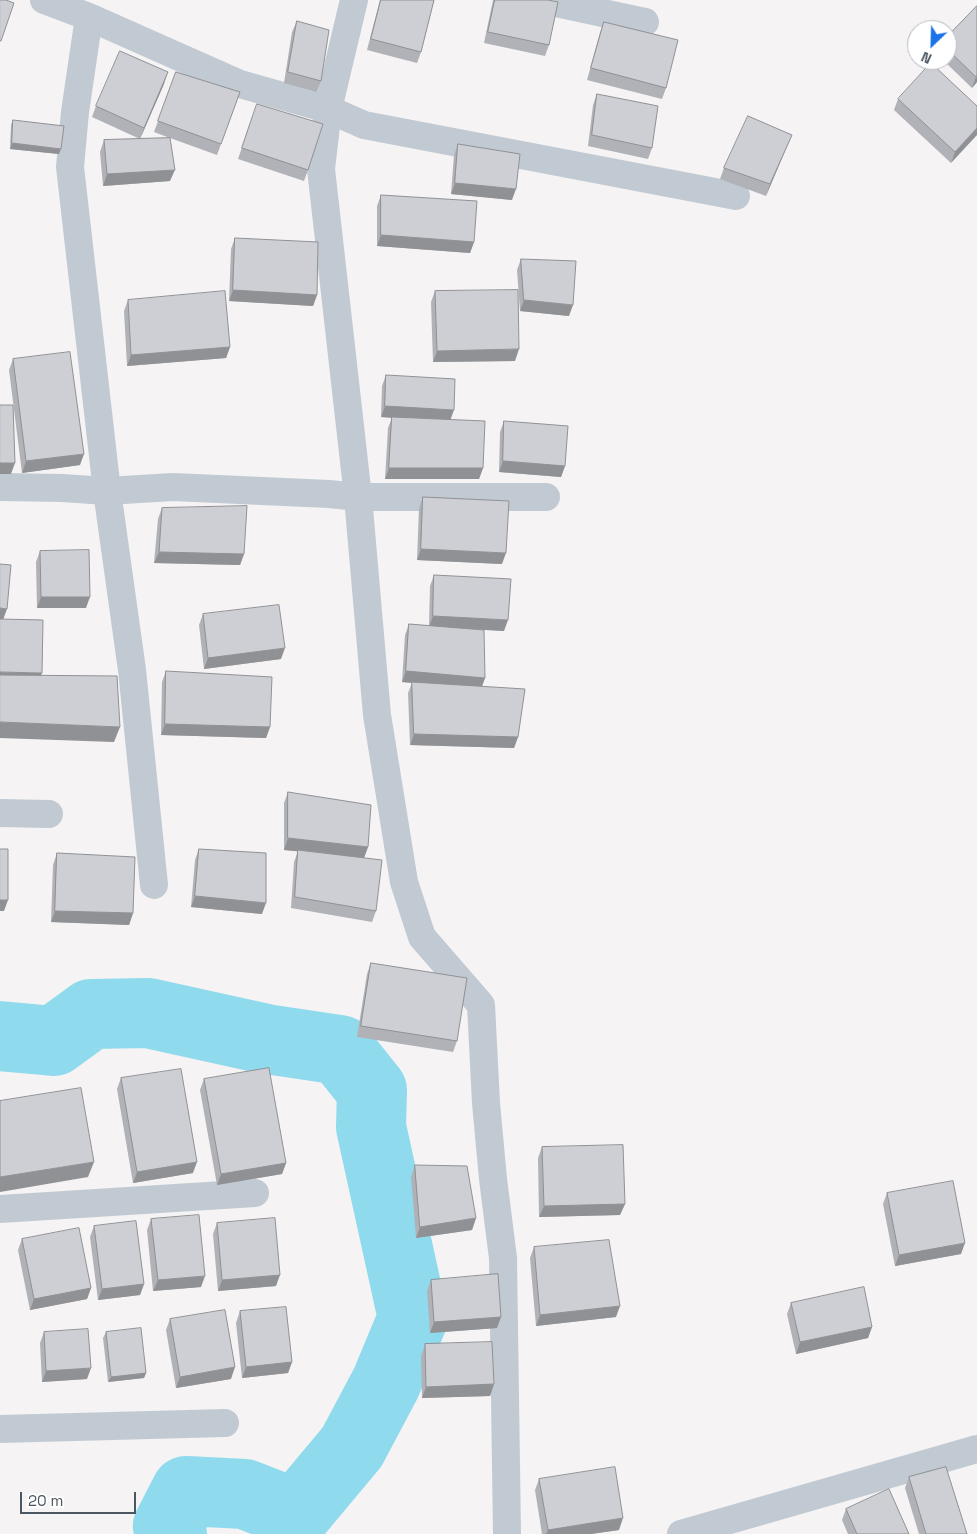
<!DOCTYPE html>
<html>
<head>
<meta charset="utf-8">
<style>
	body { margin:0 }
	#map { position:relative; width:977px; height:1534px; overflow:hidden; background:#f5f3f3; font-family:"Space Grotesk",sans-serif }
	canvas { display:block }
	.north { position:absolute; left:907px; top:20px; width:50px; height:50px; box-sizing:border-box; background:#fff; border:1px solid #b7bbc0; border-radius:50%; rotate:204deg; font-size:14px; font-weight:700; line-height:20px; text-align:center; color:#4a5661 }
	.north::after { content:''; display:block; margin:auto; width:18px; height:22px; background:#1a73e8; clip-path:polygon(50% 0,100% 100%,50% 72%,0 100%) }
	.scale { position:absolute; left:20px; top:1492px; width:116px; height:22px; box-sizing:border-box; border:2px solid #4a5661; border-top:0; padding-left:6px; font-size:15px; line-height:18px; white-space:nowrap; color:#4a5661; -webkit-text-stroke:4px #fff; paint-order:stroke }
</style>
</head>
<body>
<div id="map">
<canvas width="977" height="1534"></canvas>
<div class="north">N</div>
<div class="scale">20 m</div>
</div>
<script>
const context = document.querySelector('canvas').getContext('2d');
context.lineJoin = 'round';
function strokePath(path, color, width, dash) { context.strokeStyle = color; context.lineWidth = width; context.lineCap = dash ? 'butt' : 'round'; context.setLineDash(dash || []); context.stroke(path); }
function fillPath(path, color) { context.fillStyle = color; context.fill(path, 'evenodd'); }
strokePath(new Path2D(`
	M0,1036L54,1041L91,1014L148,1013L266,1039L340,1050L372,1090L371,1127L413,1318L386,1383L352,1447L296,1514L245,1494L186,1491L168,1526L172,1534`), '#90daee', 70);
strokePath(new Path2D(`
	M44,0L89,17L240,84L328,109L364,125L736,196
	M354,0L328,109L321,169L358,497H546
	M542,0L645,22
	M89,17L75,112L70,167L107,491L132,670L154,885
	M0,487L62,488L107,491L173,487L329,494L358,497L377,715L404,882L422,937L481,1005L486,1103L493,1179L503,1258L507,1534
	M0,813L49,814
	M0,1209L255,1193
	M0,1429L225,1423
	M681,1534L977,1449`), '#c1cad2', 28);
fillPath(new Path2D(`
	M380,0H434L421,52L417,63L367,50Z
	M493,0H548L549,45L545,56L484,43Z
	M977,6V82L972,88L943,60H947V37Z
	M297,21L321,81L317,92L284,83L292,32Z
	M604,22L666,88L662,99L587,80L600,33Z
	M176,72L240,92L217,155L170,138V181L103,186L100,152L104,140L170,138L154,132Z
	M164,84L140,139L92,117L96,106Z
	M597,94L652,148L648,159L588,146L593,105Z
	M898,99L977,106L951,163L894,110Z
	M253,115L308,170L304,181L238,159Z
	M13,120L59,154L10,149L11,125Z
	M792,135L766,196L720,179L724,168Z
	M458,144L512,200L451,194L454,155Z
	M381,195L474,242L470,253L377,246V206Z
	M235,238L317,295L313,306L229,301L231,249Z
	M521,259L569,316L520,311L517,270Z
	M435,291L515,361L433,362L431,302Z
	M128,300L230,347L226,358L127,366L124,311Z
	M13,359L80,465L22,473L9,370Z
	M386,375L451,420L483,468L479,479H385L388,428L392,418L381,417L382,386Z
	M504,421L565,466L561,477L499,472L500,432Z
	M423,497L502,564L417,560L419,508Z
	M162,508L244,554L240,565L154,563L158,519Z
	M40,551L86,608H37L36,562Z
	M434,575L504,631L474,629L485,678L482,686L518,737L514,748L410,745L408,693L412,683L402,682L405,635L409,624L429,626L430,586Z
	M203,614L281,659L204,669L199,625Z
	M166,671L270,727L266,738L161,735L162,682Z
	M288,792L368,847L364,858L376,911L372,922L291,908L294,862L298,851L284,850V803Z
	M199,849L262,914L191,907L195,860Z
	M57,853L133,913L129,925L51,922L53,865Z
	M371,963L457,1041L453,1052L357,1037L367,974Z
	M121,1078L193,1173L133,1183L117,1089Z
	M204,1079L286,1163L282,1174L217,1185L200,1090Z
	M542,1147L625,1204L620,1215L539,1217L538,1158Z
	M415,1165L476,1218L472,1230L416,1238L411,1177Z
	M887,1193L961,1254L895,1266L883,1204Z
	M151,1219L201,1287L153,1291L147,1230Z
	M217,1223L276,1286L218,1291L213,1234Z
	M94,1226L144,1284L140,1295L98,1300L90,1237Z
	M22,1239L91,1288L87,1299L30,1310L18,1250Z
	M534,1247L616,1317L536,1326L530,1258Z
	M431,1280L501,1317L497,1328L430,1333L427,1291Z
	M791,1303L872,1327L868,1338L796,1354L787,1314Z
	M240,1311L292,1362L288,1373L242,1378L236,1323Z
	M170,1319L231,1379L176,1388L166,1330Z
	M44,1332L87,1379L42,1382L40,1343Z
	M106,1332L146,1373L144,1378L108,1382L103,1338Z
	M425,1344L494,1384L490,1396L422,1398L421,1356Z
	M909,1477L967,1534H919L905,1488Z
	M539,1479L619,1530L591,1534H542L535,1490Z
	M846,1509L909,1534H848L842,1520Z`), '#b0b2b7');
fillPath(new Path2D(`
	M168,72L164,84L140,139L144,128Z
	M977,75V82L972,88L976,77Z
	M977,128V135L951,163L955,152Z
	M792,135L787,146L766,196L770,184Z
	M12,143L61,149L59,154L10,149Z
	M175,170L170,181L103,186L107,174Z
	M455,183L516,189L512,200L451,194Z
	M381,235L474,242L470,253L377,246Z
	M233,290L317,295L313,306L229,301Z
	M524,300L573,305L569,316L520,311Z
	M230,347L226,358L127,366L131,355Z
	M519,349L515,361L433,362L437,351Z
	M385,406L454,410L450,421L381,417Z
	M84,454L80,465L22,473L26,461Z
	M503,461L565,466L561,477L499,472Z
	M0,463H15L11,474H0Z
	M389,468H483L479,479H385Z
	M421,549L506,553L502,564L417,560Z
	M159,552L244,554L240,565L154,563Z
	M41,597H90L86,608H37Z
	M0,608L7,609L3,620H0Z
	M433,616L508,620L504,631L429,627Z
	M285,648L281,659L204,669L208,658Z
	M406,671L485,678L481,689L402,682Z
	M0,672L42,673L38,684L0,683Z
	M0,722L120,727L114,742L0,738Z
	M165,724L270,727L266,738L161,735Z
	M414,734L518,737L514,748L410,745Z
	M288,838L368,847L364,858L284,850Z
	M195,896L266,903L262,914L191,907Z
	M0,900H8L4,911H0Z
	M55,911L133,913L129,925L51,922Z
	M94,1162L88,1177L0,1192V1177Z
	M197,1162L193,1173L133,1183L137,1172Z
	M286,1163L282,1174L217,1185L221,1174Z
	M625,1204L620,1215L539,1217L544,1206Z
	M476,1218L472,1230L416,1238L420,1227Z
	M965,1243L961,1254L895,1266L899,1255Z
	M280,1275L276,1286L218,1291L222,1280Z
	M205,1276L201,1287L153,1291L158,1280Z
	M144,1284L140,1295L98,1300L102,1289Z
	M91,1288L87,1299L30,1310L34,1299Z
	M620,1306L616,1317L536,1326L540,1315Z
	M501,1317L497,1328L430,1333L434,1322Z
	M872,1327L868,1338L796,1354L800,1342Z
	M292,1362L288,1373L242,1378L246,1367Z
	M235,1367L231,1379L176,1388L180,1377Z
	M91,1368L87,1379L42,1382L46,1371Z
	M146,1373L144,1378L108,1382L111,1377Z
	M494,1384L490,1396L422,1398L426,1387Z
	M623,1518L619,1530L591,1534H546L548,1530Z`), '#909195');
const building = new Path2D(`
	M0,0H6L14,3L1,41H0Z
	M381,0H434L421,52L371,39Z
	M495,0H548L558,2L549,45L488,32Z
	M977,6V75L976,77L947,49V37Z
	M297,21L329,30L321,81L288,72Z
	M604,22L678,40L666,88L591,68Z
	M120,51L168,72L144,128L96,106Z
	M931,63L977,106V128L955,152L898,99Z
	M176,72L240,92L221,144L158,121Z
	M597,94L658,106L652,148L592,135Z
	M257,104L323,124L308,170L242,148Z
	M748,116L792,135L770,184L724,168Z
	M13,120L64,126L61,149L12,143Z
	M170,138L175,170L107,174L104,140Z
	M458,144L520,154L516,189L455,183Z
	M381,195L477,201L474,242L381,235Z
	M235,238L318,242L317,295L233,290Z
	M521,259L576,261L573,305L524,300Z
	M518,290L519,349L437,351L435,291Z
	M225,291L230,347L131,355L128,300Z
	M70,352L84,454L26,461L13,359Z
	M386,375L455,379L454,410L385,406Z
	M0,405H13L15,463H0Z
	M392,417L485,421L483,468H389Z
	M504,421L568,426L565,466L503,461Z
	M423,497L509,501L506,553L421,549Z
	M247,506L244,554L159,552L162,508Z
	M89,550L90,597H41L40,551Z
	M0,564L11,565L7,609L0,608Z
	M434,575L511,579L508,620L433,616Z
	M279,605L285,648L208,658L203,614Z
	M0,619L43,620L42,673L0,672Z
	M409,624L484,630L485,678L406,671Z
	M166,671L272,677L270,727L165,724Z
	M0,675L117,676L120,727L0,722Z
	M412,682L525,689L518,737L414,734Z
	M288,792L371,805L368,847L288,838Z
	M0,849H8V900H0Z
	M199,849L266,853V903L195,896Z
	M298,850L382,860L376,911L295,897Z
	M57,853L135,857L133,913L55,911Z
	M371,963L467,978L457,1041L361,1026Z
	M269,1068L286,1163L221,1174L204,1079Z
	M181,1069L197,1162L137,1172L121,1078Z
	M81,1088L94,1162L0,1177V1101Z
	M623,1145L625,1204L544,1206L542,1147Z
	M415,1165L467,1166L476,1218L420,1227Z
	M953,1181L965,1243L899,1255L887,1193Z
	M199,1215L205,1276L158,1280L151,1219Z
	M275,1218L280,1275L222,1280L217,1223Z
	M136,1221L144,1284L102,1289L94,1226Z
	M79,1228L91,1288L34,1299L22,1239Z
	M609,1240L620,1306L540,1315L534,1247Z
	M498,1274L501,1317L434,1322L431,1280Z
	M864,1287L872,1327L800,1342L791,1303Z
	M286,1307L292,1362L246,1367L240,1311Z
	M225,1310L235,1367L180,1377L170,1319Z
	M141,1328L146,1373L111,1377L106,1332Z
	M88,1329L91,1368L46,1371L44,1332Z
	M492,1342L494,1384L426,1387L425,1344Z
	M615,1467L623,1518L548,1530L539,1479Z
	M946,1467L967,1534H926L909,1477Z
	M889,1489L909,1534H857L846,1509Z`);
fillPath(building, '#cdcfd5');
strokePath(building, '#909195', 1);
</script>
</body>
</html>
